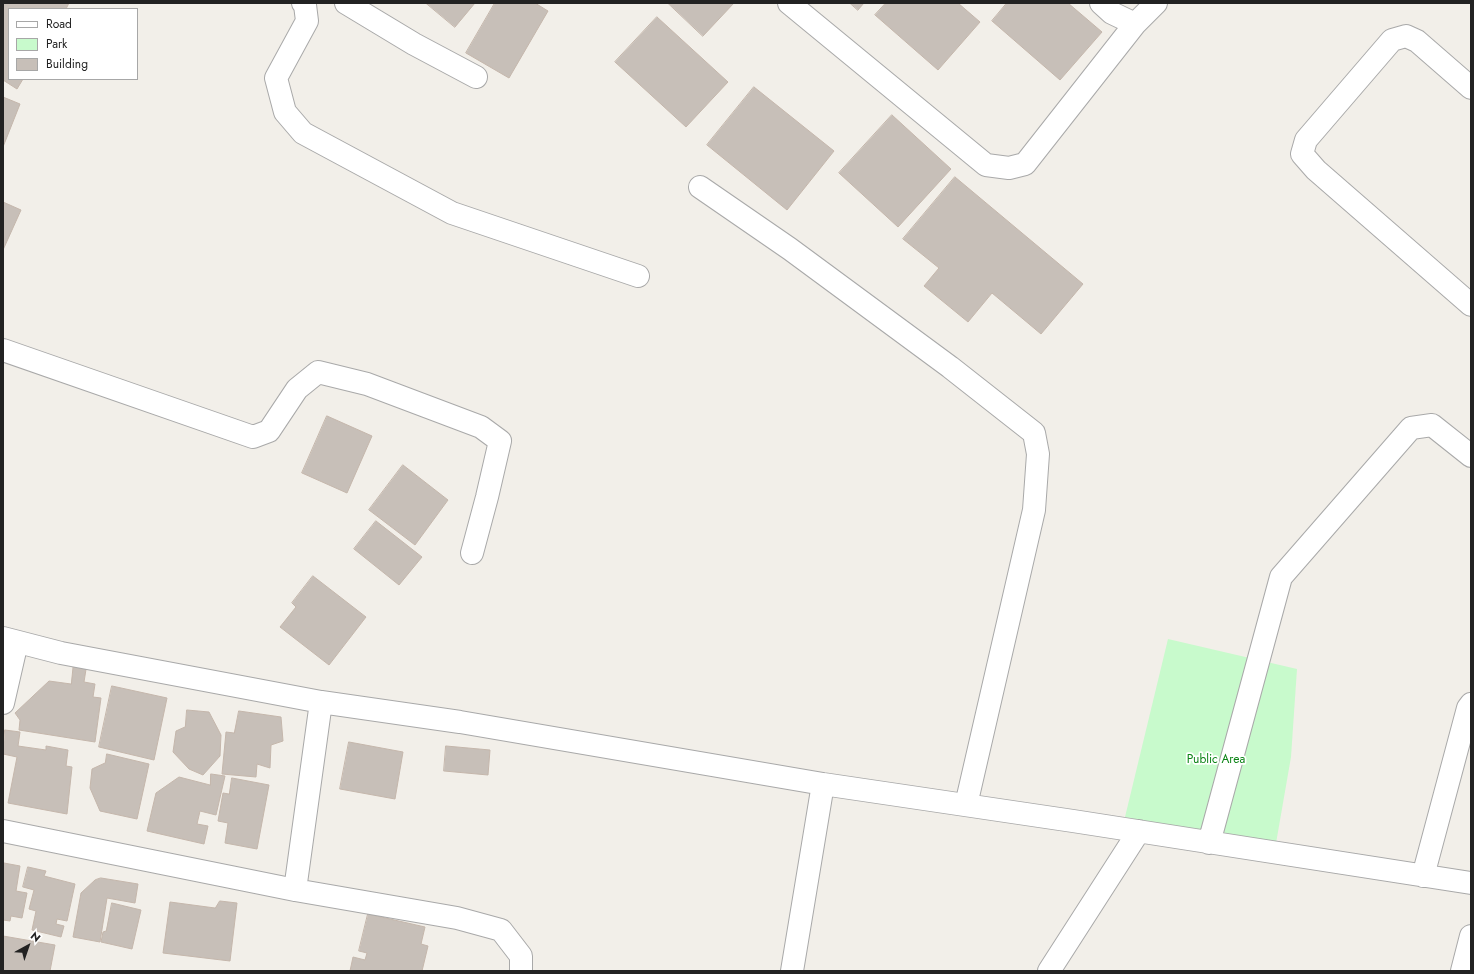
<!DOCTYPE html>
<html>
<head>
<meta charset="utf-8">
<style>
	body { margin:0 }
	#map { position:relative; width:1474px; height:974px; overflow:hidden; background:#f2efe9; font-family:Jost,sans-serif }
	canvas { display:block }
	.frame { position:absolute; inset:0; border:4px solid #222; pointer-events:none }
	.legend { position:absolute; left:8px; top:8px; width:130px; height:72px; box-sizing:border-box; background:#fff; border:1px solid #a7a7a7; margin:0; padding:5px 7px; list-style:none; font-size:12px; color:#222 }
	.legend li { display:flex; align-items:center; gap:8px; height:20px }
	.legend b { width:20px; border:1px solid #a7a7a7 }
	.north { position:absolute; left:8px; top:926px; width:40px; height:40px; -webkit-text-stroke:3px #fff; paint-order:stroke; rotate:40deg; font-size:11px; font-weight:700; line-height:16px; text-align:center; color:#222 }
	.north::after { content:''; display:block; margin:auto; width:14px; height:18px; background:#222; clip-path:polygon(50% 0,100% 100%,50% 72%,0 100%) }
</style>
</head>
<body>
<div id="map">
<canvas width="1474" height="974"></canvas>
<div class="frame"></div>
<ul class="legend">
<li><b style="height:5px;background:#fff"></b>Road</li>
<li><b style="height:11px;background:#c8facc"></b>Park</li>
<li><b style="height:11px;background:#c7bfb8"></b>Building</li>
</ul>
<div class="north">N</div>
</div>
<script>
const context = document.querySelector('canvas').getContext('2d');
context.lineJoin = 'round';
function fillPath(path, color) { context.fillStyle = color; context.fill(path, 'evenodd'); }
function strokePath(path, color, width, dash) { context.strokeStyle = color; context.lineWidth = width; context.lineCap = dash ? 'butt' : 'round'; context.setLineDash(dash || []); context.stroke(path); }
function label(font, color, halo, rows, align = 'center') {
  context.font = font + ' Jost,sans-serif'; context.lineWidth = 3.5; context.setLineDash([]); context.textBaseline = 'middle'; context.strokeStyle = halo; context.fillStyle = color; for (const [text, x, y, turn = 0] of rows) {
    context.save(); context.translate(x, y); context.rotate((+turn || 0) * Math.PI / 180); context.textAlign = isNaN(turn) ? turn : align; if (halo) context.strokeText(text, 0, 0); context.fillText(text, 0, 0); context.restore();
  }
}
fillPath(new Path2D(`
	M1168,639L1297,669L1291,757L1275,849L1125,817Z`), '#c8facc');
const building = new Path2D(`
	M3,3H69L66,9H9V79H23L17,89L3,80Z
	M426,3H475L455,27Z
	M495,3H535L548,11L509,78L466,53Z
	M668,3H734L703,36Z
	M850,3H864L858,10Z
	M886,3H958L980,22L938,70L875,15Z
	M1007,3H1068L1102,32L1060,80L992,21Z
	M657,17L728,82L686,127L615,62Z
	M754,87L834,151L787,210L707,145Z
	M3,97L20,104L3,147Z
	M892,115L951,169L898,227L839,173Z
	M955,177L1083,284L1041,334L992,293L968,322L924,286L939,268L903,239Z
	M3,202L21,210L3,250Z
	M327,416L372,436L347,493L302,473Z
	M403,465L448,500L415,545L369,510Z
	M376,521L422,557L399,585L354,549Z
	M313,576L366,617L329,665L280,627L296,607L292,603Z
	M74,661L87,663L84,682L95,684L93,697L101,698L95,742L19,730L20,720L15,713L49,681L71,684Z
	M112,686L167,698L154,760L99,747Z
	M187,710L209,712L221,735L220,756L203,775L189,769L173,752L176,731L185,727Z
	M239,711L281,717L283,741L271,745L270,768L257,764L256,777L222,774L226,732L234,733Z
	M5,730L20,732L18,746L46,750V746L68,750L66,766L72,767L67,814L8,803L17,757L3,754Z
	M349,742L403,752L395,799L340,789Z
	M446,746L490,750L488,775L444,771Z
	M107,754L149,764L137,819L100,811L90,788L92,769L105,763Z
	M211,774L225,776L216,815L200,811L197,824L208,826L204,844L147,831L156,793L179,777L210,785Z
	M232,778L269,785L257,849L225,843L228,823L218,821L223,793L229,794Z
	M4,863L20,866L16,891L27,893L22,918L11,916L10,921L3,920Z
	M28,867L46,871L44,876L75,884L67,921L57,919L56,924L64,926L61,937L32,930L36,911L29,909L34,890L23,887Z
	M101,878L138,884L135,903L107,898L100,942L73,937L81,893L95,880Z
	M220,901L237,903L230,961L163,953L170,902L215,908Z
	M112,903L141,910L132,949L101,942L103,932L106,931Z
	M368,914L425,927L421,944L428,946L422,971H350L353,957L365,960L367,953L359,951Z
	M3,936L55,945L50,971H3Z`);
fillPath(building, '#c7bfb8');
strokePath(building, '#c4b6ab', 1);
const minor = new Path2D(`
	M303,3L305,5L307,21L276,78L285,112L303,133L452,213L638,276
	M346,3L414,44L476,77
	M789,3L986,165L1009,168L1025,164L1135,24
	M1101,3L1112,13L1135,24L1156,3
	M1471,88L1417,41L1406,36L1392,40L1306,140L1302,154L1316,170L1471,305
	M700,187L790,249L950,367L1034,433L1038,454L1034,510L966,805
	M3,350L253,437L269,431L297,389L318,372L367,384L481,427L500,441L487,497L472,553
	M3,638L61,653L321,702L460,722L823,784L1073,821L1471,883
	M3,703L17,642
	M3,831L295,890L457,918L501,930L521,956V971
	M1209,843L1281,577L1411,428L1432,425L1471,456
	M1423,876L1468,708L1471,704
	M295,890L321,702
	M792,971L823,784
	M1049,971L1139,831
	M1462,971L1471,936`);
strokePath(minor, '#a9a9a9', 24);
strokePath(minor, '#fff', 22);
label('12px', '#0c8416', '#fff', [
	["Public Area",1216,760]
]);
</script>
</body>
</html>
